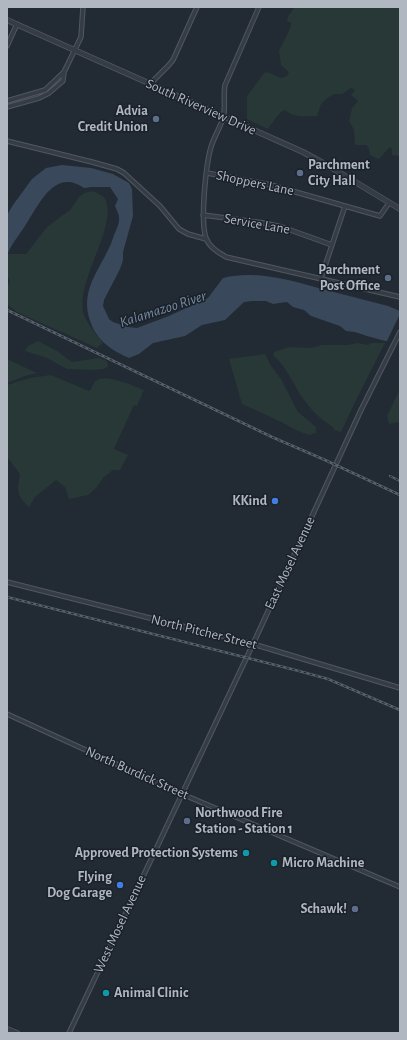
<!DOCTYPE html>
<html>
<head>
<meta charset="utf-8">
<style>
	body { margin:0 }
	#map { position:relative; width:407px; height:1040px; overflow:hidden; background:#222a34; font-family:"Alegreya Sans",sans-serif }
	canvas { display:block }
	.frame { position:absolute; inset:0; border:8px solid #b0b7c1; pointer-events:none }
</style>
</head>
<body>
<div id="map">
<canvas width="407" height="1040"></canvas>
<div class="frame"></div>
</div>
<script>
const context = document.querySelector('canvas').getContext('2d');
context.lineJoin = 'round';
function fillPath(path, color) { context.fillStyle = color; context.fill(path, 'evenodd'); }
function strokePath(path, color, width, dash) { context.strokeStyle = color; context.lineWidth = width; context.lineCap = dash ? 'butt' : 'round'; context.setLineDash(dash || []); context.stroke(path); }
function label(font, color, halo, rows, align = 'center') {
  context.font = font + ' "Alegreya Sans",sans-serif'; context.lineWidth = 3; context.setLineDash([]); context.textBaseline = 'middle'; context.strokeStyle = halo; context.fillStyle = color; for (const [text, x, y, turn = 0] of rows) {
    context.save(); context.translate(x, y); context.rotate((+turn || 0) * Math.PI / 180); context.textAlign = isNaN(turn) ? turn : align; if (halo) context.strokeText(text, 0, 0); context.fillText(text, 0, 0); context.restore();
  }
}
fillPath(new Path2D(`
	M295,7H400V156L392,155V149L390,147L380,158L378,159L370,155L369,149L366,145H357L355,144L354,130L349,121L352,108L358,101L351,95L355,90L351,88L342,94H334L327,98L321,104L317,116H299L293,115L284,110C278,114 272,123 268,129L247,119V96L265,72L270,73L281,78L287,76L289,72L281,65L279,51L290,29L291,23L287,21L288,16Z
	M93,191C96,193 103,195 105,199C119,225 74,283 84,315C86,321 98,337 103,343L97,348L17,312L7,304V288L10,281L7,276V254H26L47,227L71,209L79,197L84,193Z
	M38,341L57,351L72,362L99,358L107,361L108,366L104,369L92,370L67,369L47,358L25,351L28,346Z
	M357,343L368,345L372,343H385L358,396L341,432L334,430L333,427C319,419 307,406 298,391C291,378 284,365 273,355L274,352L289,347L311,348L322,345H348Z
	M265,354L271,366L281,379L298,412L316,427V433L309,435L296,430L279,421L242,404L229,359Z
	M7,359L37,373L25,376L7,383Z
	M51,375L89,391C93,388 92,384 96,381C105,373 134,386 144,390L137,406L134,405L114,449L128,455L120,470H113L104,477L96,488L88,495L69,499L65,487L56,480L35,497L29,507C16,494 17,492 20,474L7,457V385L30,378Z
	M400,389V423L398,422L389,424L387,416Z`), '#273837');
fillPath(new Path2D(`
	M62,165L91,168L113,174L129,183L132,189L133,216L123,252V260L120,269L104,300L103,306L109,319L113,322L128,327L137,328L169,316L208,298L223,278C256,270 290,280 322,289C344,295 366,300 388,306L400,311V345L367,336L355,332L346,331L340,326L311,316L304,310L293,307L287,302L273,304L266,301H252L244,302L225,320L202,325L185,336L153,343L139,354L129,358C111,350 97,341 90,321C81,293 95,276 107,252C110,247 112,241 114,235C116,230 120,223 119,217C119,214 116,209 115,206L118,199L110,187H92L84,188C56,168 40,202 28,221C22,232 13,241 8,253C7,256 8,261 7,265V215L13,205L32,179L46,168Z`), '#39495b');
fillPath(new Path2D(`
	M400,314V343L398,346L386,343Z`), '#222a34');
const minor = new Path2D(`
	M259,7L225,85C223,95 226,109 223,118C220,128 214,137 211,147C206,164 200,221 206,238C209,247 218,252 226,257L400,297
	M7,46L17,24
	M149,85L168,66L173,60L197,7
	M7,101L45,90L64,72
	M7,107L39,98L49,93L63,81L64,72L81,37L83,7
	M7,141L92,162L117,169L124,173L160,206L179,229L188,234L206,239
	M207,173L271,185L380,216L389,203
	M203,215L264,223L282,227L332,245
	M321,278L345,206
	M7,582L253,644L400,688
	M7,714L182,794L400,887
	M69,1033L253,644L361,410L400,332`);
const tertiary = new Path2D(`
	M7,20L303,152L332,168L400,209
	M7,1029L17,1033`);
strokePath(minor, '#50575f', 5.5);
strokePath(tertiary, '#50575f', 6);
strokePath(minor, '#353c45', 3.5);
strokePath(tertiary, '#353c45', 4.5);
const rail = new Path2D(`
	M7,310L272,437L325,460L400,495
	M390,476L400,481
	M7,597L299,671L328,679L400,710`);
strokePath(rail, '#58616b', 2.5);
strokePath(rail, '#1b2129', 1, [3]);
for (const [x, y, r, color] of [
	[156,119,4,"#5c6f8a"],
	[300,173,4,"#5c6f8a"],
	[388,278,4,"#5c6f8a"],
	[275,501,4,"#3f7fe0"],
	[187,821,4,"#5c6f8a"],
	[246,853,4,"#0f9aa8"],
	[274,863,4,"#0f9aa8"],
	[120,885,4,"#3f7fe0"],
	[355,909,4,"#5c6f8a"],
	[106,993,4,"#0f9aa8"]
]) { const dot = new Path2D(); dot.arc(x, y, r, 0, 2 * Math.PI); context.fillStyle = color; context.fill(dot); strokePath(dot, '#1b2129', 1.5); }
label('14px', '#b0b7c1', '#1b2129', [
	["South Riverview Drive",201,107,24],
	["Shoppers Lane",255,183,12],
	["Service Lane",257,224,10],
	["East Mosel Avenue",290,563,-65],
	["North Pitcher Street",204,632,14],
	["North Burdick Street",137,773,24],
	["West Mosel Avenue",120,924,-65]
]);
label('bold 14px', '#b0b7c1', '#1b2129', [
	["Advia",148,111],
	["Credit Union",148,127],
	["Parchment",308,165,"left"],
	["City Hall",308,181,"left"],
	["Parchment",380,270],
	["Post Office",380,286],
	["KKind",267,501],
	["Northwood Fire",195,813,"left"],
	["Station - Station 1",195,829,"left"],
	["Approved Protection Systems",238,853],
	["Micro Machine",282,863,"left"],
	["Flying",112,877],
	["Dog Garage",112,893],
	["Schawk!",347,909],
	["Animal Clinic",114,993,"left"]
], 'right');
label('italic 15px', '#7489a1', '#1b2129', [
	["Kalamazoo River",163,309,-18]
]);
</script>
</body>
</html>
